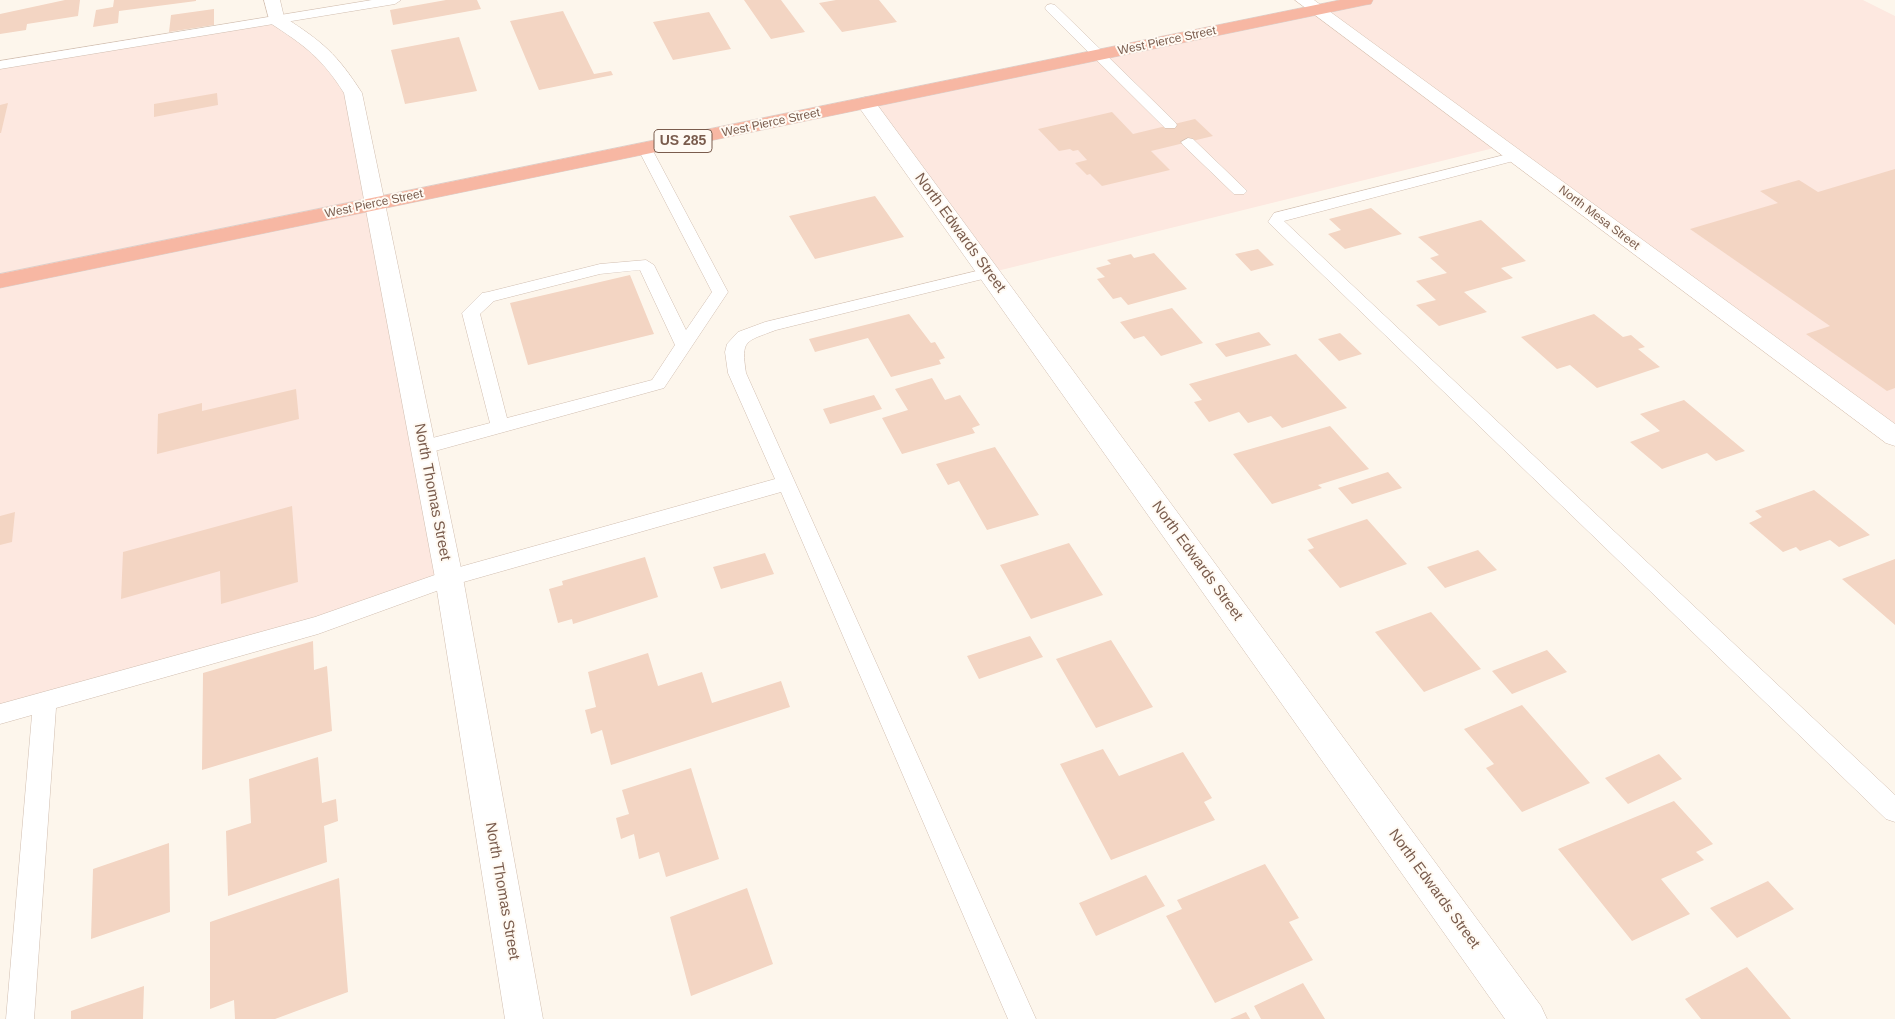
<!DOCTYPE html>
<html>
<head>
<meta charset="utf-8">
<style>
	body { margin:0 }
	canvas { display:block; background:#fdf6ec }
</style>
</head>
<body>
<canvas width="1895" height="1019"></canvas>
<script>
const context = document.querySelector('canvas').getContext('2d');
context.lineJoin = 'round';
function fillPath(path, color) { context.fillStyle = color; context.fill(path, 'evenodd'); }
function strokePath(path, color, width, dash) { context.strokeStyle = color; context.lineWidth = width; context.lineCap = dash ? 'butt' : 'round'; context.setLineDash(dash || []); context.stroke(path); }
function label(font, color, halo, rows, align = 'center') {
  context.font = font + ' Helvetica,sans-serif'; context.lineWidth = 4; context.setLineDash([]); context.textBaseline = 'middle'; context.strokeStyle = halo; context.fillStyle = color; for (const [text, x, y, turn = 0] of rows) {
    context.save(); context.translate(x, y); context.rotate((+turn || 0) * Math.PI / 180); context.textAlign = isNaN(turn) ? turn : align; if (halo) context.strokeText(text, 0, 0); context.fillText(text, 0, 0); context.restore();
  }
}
fillPath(new Path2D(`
	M1365,0H1863L1895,16V437L1502,146L989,273L866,103Z
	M276,19L313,43L353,93L449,578L0,714V65Z`), '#fde8e0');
fillPath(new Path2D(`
	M65,0H80L78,16L27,24L26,30L0,34V14Z
	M114,0H196V1L119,11L118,23L93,27L96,10L113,7Z
	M446,0H477L481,9L393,25L390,10Z
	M744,0H781L805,32L771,39Z
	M836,0H879L897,22L842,32L819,3Z
	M214,9V25L169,32L171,15Z
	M563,11L594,74L611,71L613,75L539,90L510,21Z
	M709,12L731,49L673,60L653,22Z
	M459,37L477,91L405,104L391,50Z
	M217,93L218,105L154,117V104Z
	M8,103L1,133H0V105Z
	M1112,112L1133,134L1195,119L1213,136L1151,151L1170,170L1102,186L1090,174L1087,175L1075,163L1087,160L1078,150L1073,151L1070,149L1059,151L1038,129Z
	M1895,169V388L1887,391L1806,334L1830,326L1690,229L1778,203L1760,191L1799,180L1818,192Z
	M875,196L904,237L815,259L789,216Z
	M1371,208L1402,234L1345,249L1328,234L1341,230L1329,219Z
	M1481,220L1526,261L1501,268L1513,278L1464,292L1487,312L1439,326L1416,305L1436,300L1416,281L1447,273L1430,258L1439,255L1418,237Z
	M1258,249L1274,265L1251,271L1235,254Z
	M1154,253L1187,289L1128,305L1121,297L1113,299L1097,279L1105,277L1096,268L1111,264L1107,260L1131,254L1134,258Z
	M630,275L654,334L528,365L510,303Z
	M1172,308L1203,343L1161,356L1144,336L1134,339L1120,322Z
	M909,314L931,343L935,342L945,358L939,360L941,364L891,377L868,338L815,352L809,339Z
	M1594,314L1623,337L1631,335L1645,347L1638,349L1660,367L1597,388L1570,365L1557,369L1521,337Z
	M1259,332L1271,345L1226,357L1215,344Z
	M1340,333L1362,354L1339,361L1318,339Z
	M1296,354L1347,408L1282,428L1271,416L1248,423L1239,412L1209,422L1194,402L1202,400L1189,384Z
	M932,378L945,400L960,395L980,425L972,428L975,433L902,454L882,418L908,410L895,389Z
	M296,389L299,419L157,454L158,414L202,403V411Z
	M874,395L882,409L830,424L823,409Z
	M1684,400L1745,451L1716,461L1707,453L1662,469L1630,442L1660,431L1640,414Z
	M1330,426L1369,469L1318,485L1322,488L1272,504L1233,454Z
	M995,447L1039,515L987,530L959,481L948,485L936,464Z
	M1388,472L1402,488L1352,504L1338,488Z
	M1814,490L1870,535L1839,547L1830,540L1800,551L1796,547L1783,552L1749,523L1762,517L1755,511Z
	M292,506L298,582L221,604L220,571L121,599L123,552Z
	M15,512L12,542L0,545V516Z
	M1367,519L1407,564L1340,588L1308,550L1314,548L1307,539Z
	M1069,543L1103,595L1031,619L1000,565Z
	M1478,550L1497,570L1445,588L1427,567Z
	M765,553L774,574L721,589L713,567Z
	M645,557L658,597L573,624L572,619L558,623L549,589L563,585L562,581Z
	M1895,559V625L1842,579Z
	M1431,612L1481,669L1424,692L1375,632Z
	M1030,636L1043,657L979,679L967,656Z
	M1111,640L1153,707L1096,728L1056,659Z
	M313,641L314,670L327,666L332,731L202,770L203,673Z
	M1547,650L1567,672L1512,694L1492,671Z
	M648,653L658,686L702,672L712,703L781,681L790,707L611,765L602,730L591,734L585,710L596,707L588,672Z
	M1522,705L1590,783L1522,812L1486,768L1494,764L1464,729Z
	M1103,749L1119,776L1183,752L1212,798L1204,802L1215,820L1111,860L1060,764Z
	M1659,754L1682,779L1628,804L1605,778Z
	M318,757L322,803L336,799L338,821L324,826L327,862L228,896L226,831L251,823L249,779Z
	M691,768L719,859L666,877L659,852L639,859L634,834L621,839L616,818L629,814L622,790Z
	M1674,801L1713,844L1696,852L1704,860L1661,879L1690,914L1632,941L1558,849Z
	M169,843L170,912L91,939L93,869Z
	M1265,864L1299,918L1289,922L1313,960L1215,1003L1166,916L1182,909L1177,900Z
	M1146,875L1165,906L1096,936L1079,903Z
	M339,878L348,992L275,1019H235L234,1000L210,1009V922Z
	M1768,881L1794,909L1737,938L1710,908Z
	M747,888L773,964L691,996L670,917Z
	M1747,967L1791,1019H1701L1685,999Z
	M1303,983L1325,1019H1261L1254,1006Z
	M144,986L143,1019H71V1011Z
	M1246,1012L1250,1019H1230Z`), '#f3d5c3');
const lane = new Path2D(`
	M372,0H401L395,4L0,69V61Z
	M1051,4L1055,5L1175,122L1177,125L1175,128H1165L1047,11L1045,8L1047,5Z
	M1188,138L1193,139L1244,188L1247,191L1244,194H1234L1183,145L1181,142Z
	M645,145L652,149L728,292L664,388L424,454L417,452L414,447L417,442L490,423L462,313L482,293L488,292L600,264L646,260L654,265L686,330L712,292L638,149ZM640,270L675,345L652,380L507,418L480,314L494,301L600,274Z
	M1516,152L1521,153L1523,156L1521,159L1284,221L1895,795V822L1886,819L1268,222L1274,213Z
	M989,268L995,270L997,273L995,276L776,330C745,342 741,339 746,373L1036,1019H1008L781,492L453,585L318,634L56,708L34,1019H6L32,715L0,724V704L315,617L449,570L775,479L728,373L725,352L727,344L738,332L765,322Z`);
const street = new Path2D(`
	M264,0H280L284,17C323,42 337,54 362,93L463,578L543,1019H505L435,578L344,93C322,58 304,45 270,23Z
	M866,97L873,99L1541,1006L1547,1019H1505L856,103L859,99Z`);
const secondary = new Path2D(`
	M1295,0H1314L1895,424V446L1886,443Z`);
const highway = new Path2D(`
	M1340,0H1373L1371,4L1365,5L0,288V274Z`);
strokePath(lane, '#d1beb0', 1);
strokePath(street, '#d1beb0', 1);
strokePath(secondary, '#d6c0b0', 1);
strokePath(highway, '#dad1cd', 1);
fillPath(lane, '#fff');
fillPath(street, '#fff');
fillPath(secondary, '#fff');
fillPath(highway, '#f7b7a3');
label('12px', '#7a5c4d', '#fffaf3', [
	["West Pierce Street",1167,41,-12],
	["West Pierce Street",771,123,-12],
	["West Pierce Street",374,204,-12],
	["North Mesa Street",1599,218,37]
]);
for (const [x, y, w] of [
	[683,141,58]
]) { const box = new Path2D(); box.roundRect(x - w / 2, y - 11.5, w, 23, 4); context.fillStyle = '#fffaf3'; context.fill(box); strokePath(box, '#7a5c4d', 1); }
label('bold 14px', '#7a5c4d', null, [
	["US 285",683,141]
]);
label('15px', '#7a5c4d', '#fffaf3', [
	["North Edwards Street",960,233,54],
	["North Thomas Street",432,492,79],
	["North Edwards Street",1197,561,54],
	["North Edwards Street",1434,889,54],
	["North Thomas Street",502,891,80]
]);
</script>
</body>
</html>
